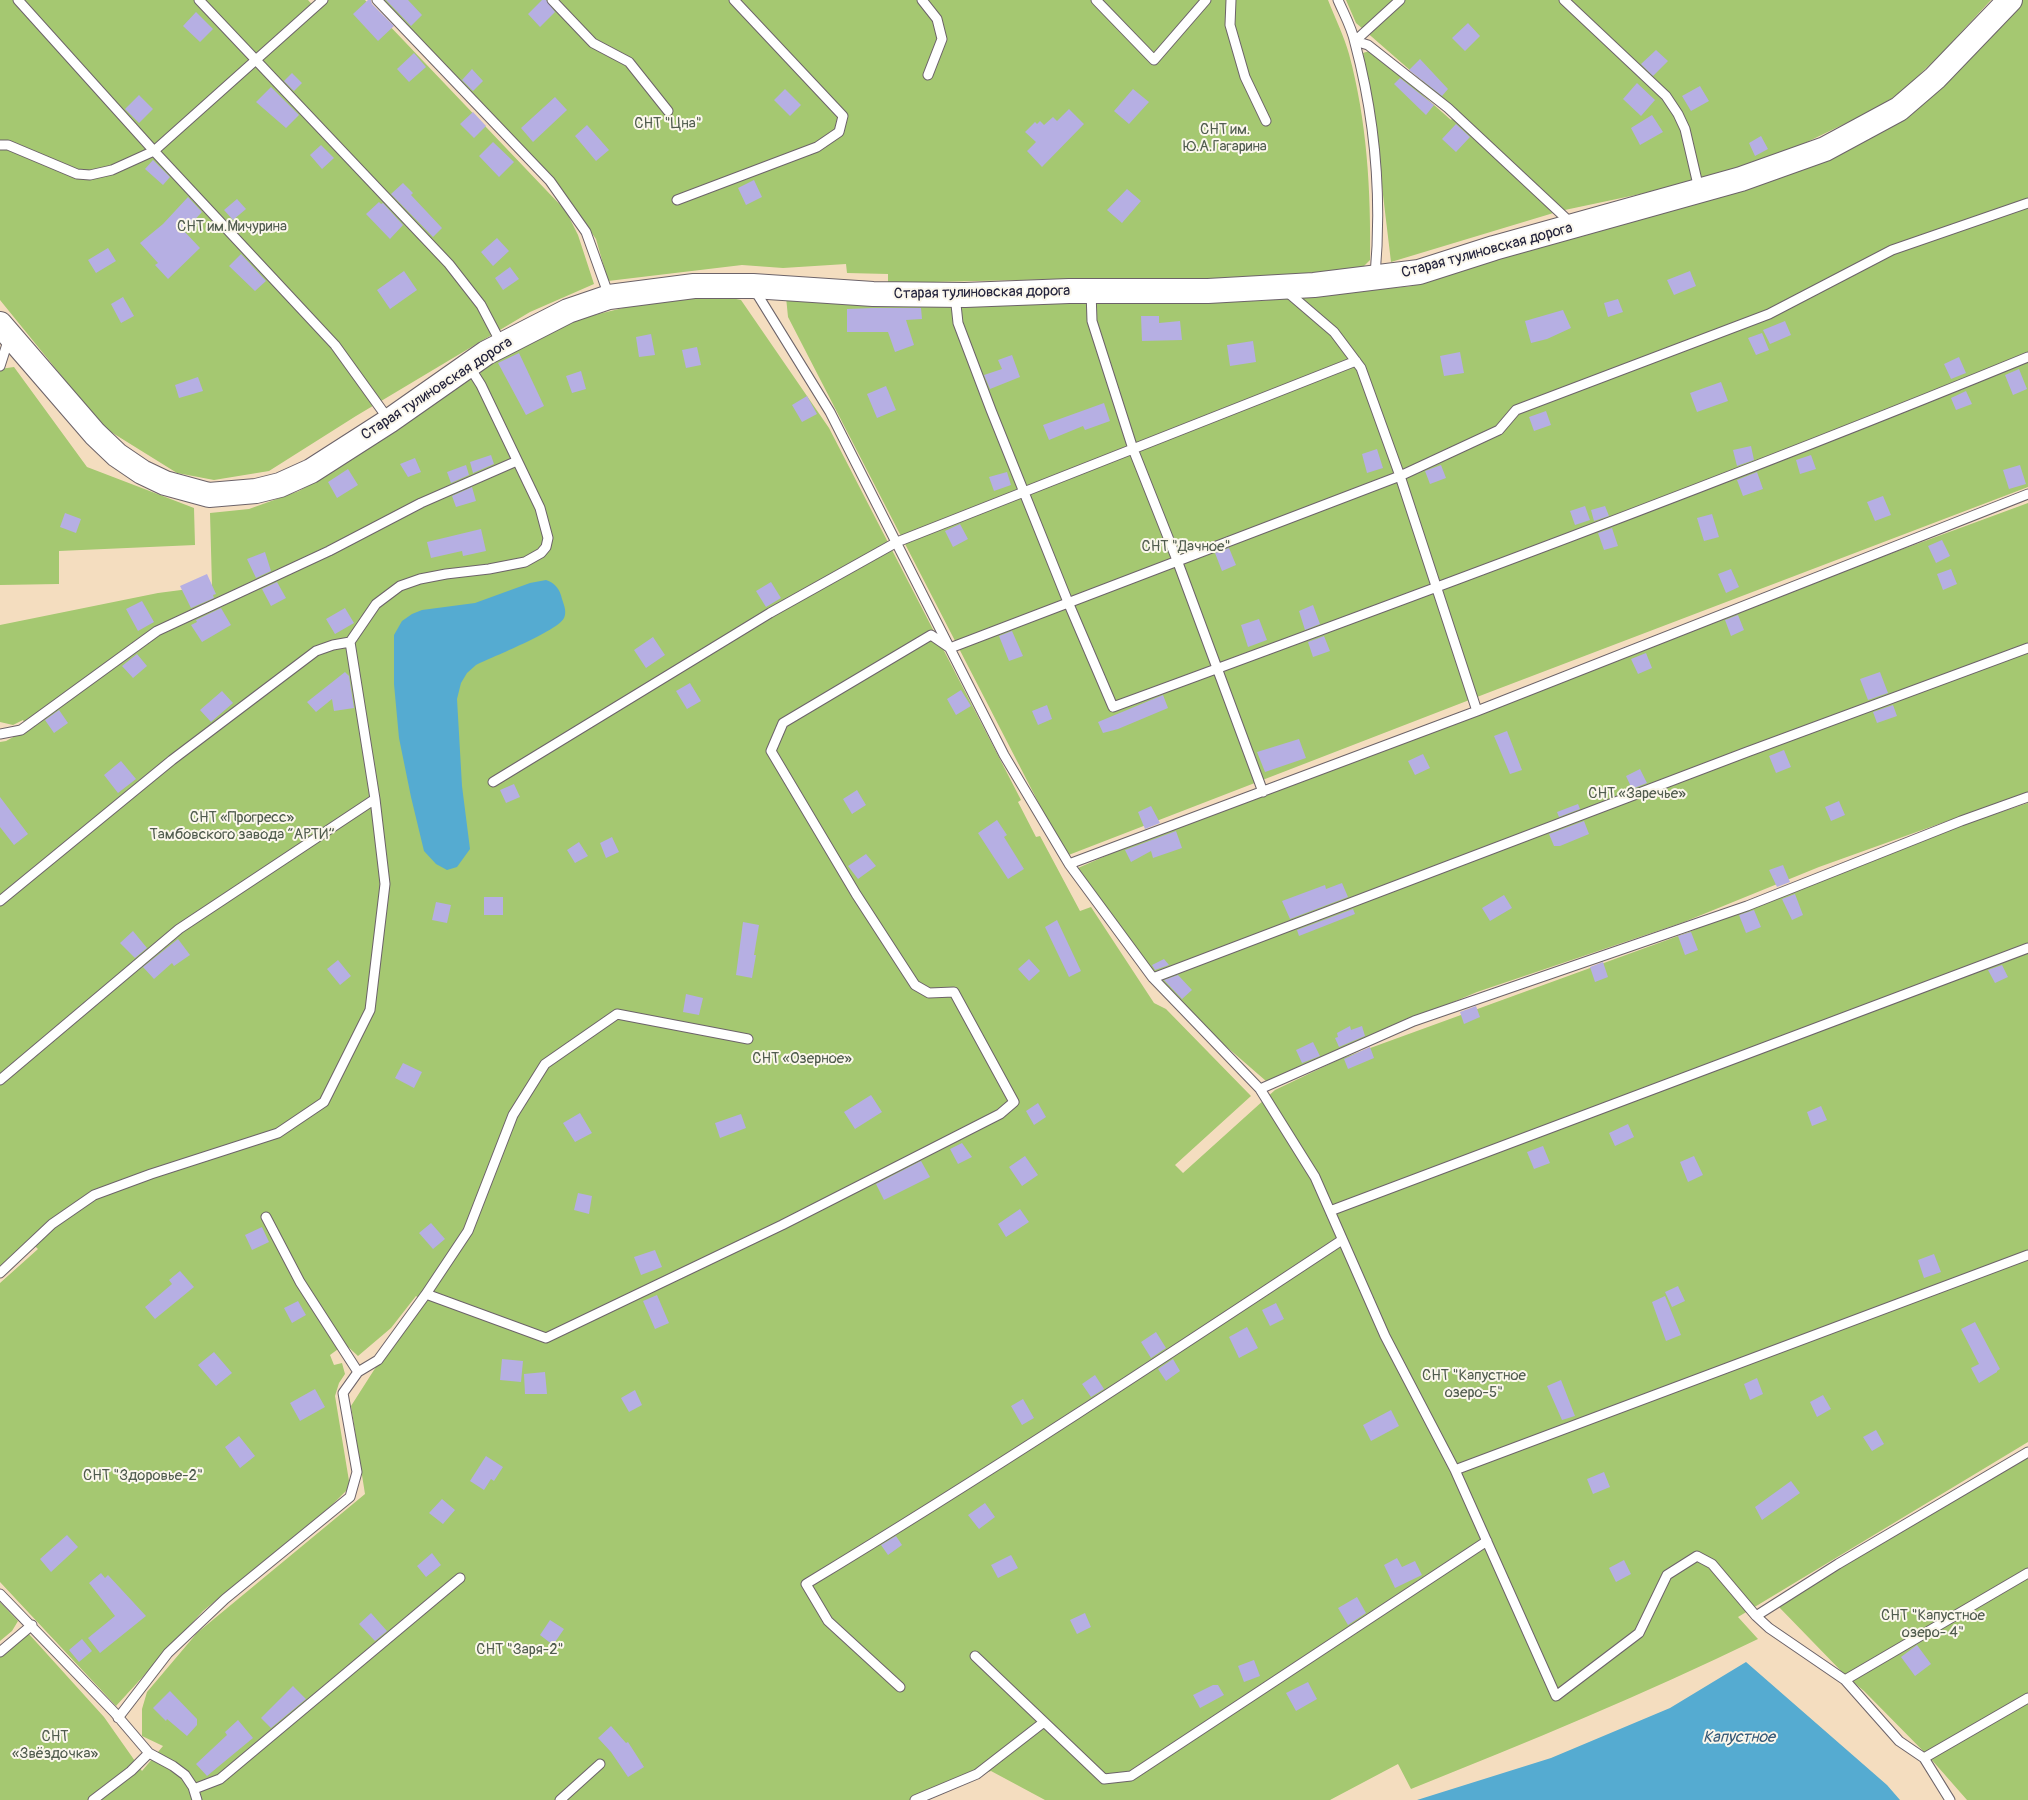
<!DOCTYPE html>
<html>
<head>
<meta charset="utf-8">
<style>
	body { margin:0 }
	canvas { display:block; background:#f4ddbf }
</style>
</head>
<body>
<canvas width="2028" height="1800"></canvas>
<script>
const context = document.querySelector('canvas').getContext('2d');
context.lineJoin = 'round';
function fillPath(path, color) { context.fillStyle = color; context.fill(path, 'evenodd'); }
function strokePath(path, color, width, dash) { context.strokeStyle = color; context.lineWidth = width; context.lineCap = dash ? 'butt' : 'round'; context.setLineDash(dash || []); context.stroke(path); }
function label(font, color, halo, rows, align = 'center') {
  context.font = font + ' Pangolin,sans-serif'; context.lineWidth = 4; context.setLineDash([]); context.textBaseline = 'middle'; context.strokeStyle = halo; context.fillStyle = color; for (const [text, x, y, turn = 0] of rows) {
    context.save(); context.translate(x, y); context.rotate((+turn || 0) * Math.PI / 180); context.textAlign = isNaN(turn) ? turn : align; if (halo) context.strokeText(text, 0, 0); context.fillText(text, 0, 0); context.restore();
  }
}
fillPath(new Path2D(`
	M0,0H308L317,10L328,0H365L566,211L578,235L594,284L530,312L356,416L269,471L214,480L177,473L103,427L0,300Z
	M381,0H1328C1335,18 1344,36 1349,54C1367,121 1371,190 1370,260L1362,268L1238,279H1064L888,283V274L847,273L846,264L783,268L742,265L608,281L596,239L567,198Z
	M1346,0H1991L1940,55L1899,94L1869,112L1778,156L1702,181L1560,211L1391,262L1376,136L1363,53L1372,50L1451,120L1458,112L1356,23Z
	M2020,0H2028V487L1490,692L1066,856L788,317L786,297L1092,302L1260,301L1412,286L1506,252L1791,171L1889,128L1943,87Z
	M717,295L741,300L829,428L1021,800L1018,802L1036,837L1040,836L1080,911L1091,907L1154,1003L1166,1009L1251,1096L1175,1165L1183,1173L1275,1090L1340,1059L1689,932L1793,889L1929,836L2028,803V1442L1738,1617L1758,1639C1645,1694 1528,1742 1411,1789L1398,1764L1330,1800H1045L991,1771L910,1800H0V1657L28,1633L104,1717L142,1771L163,1746L142,1736V1709L147,1692L197,1633L365,1494L351,1406L374,1370L424,1302L416,1296L391,1328L358,1356L345,1344L330,1355L334,1365L342,1363L345,1374L339,1383L335,1396L350,1487L331,1506L203,1611L116,1706L0,1582V1283L38,1249L29,1240L0,1266V742L6,741L28,729L23,720L13,725L0,722V625L158,593L212,586L210,513L249,509L299,491L341,466L467,380L481,373L479,368L574,320L627,307Z
	M14,367L87,467L194,508L195,545L59,551V584L0,585V369Z
	M2028,503V792L1819,867L1684,922L1477,992L1266,1081L1190,1015L1152,973L1077,874L1078,868L1188,820L1702,623Z
	M2028,1455V1800H1967L1931,1759L1864,1691L1845,1675L1777,1605Z
	M0,1602L18,1621L12,1631L0,1641Z`), '#a5c871');
fillPath(new Path2D(`
	M546,580C555,583 560,589 562,599C564,605 567,612 564,618C558,631 492,657 476,665L467,673L461,683L457,699L462,786L470,849L457,867L447,870L436,864L424,851L411,797L399,738L394,684V635L402,621L412,614L422,610L475,603L530,583Z
	M1746,1662L1887,1785L1900,1800H1417L1551,1758L1670,1708Z`), '#55abd1');
fillPath(new Path2D(`
	M368,0H371L372,4L394,26L378,41L353,14Z
	M386,0H408L422,15L411,26Z
	M542,0H546L555,12L540,27L528,14Z
	M196,12L213,29L200,42L183,26Z
	M1468,23L1480,36L1465,51L1452,38Z
	M1656,50L1668,61L1653,76L1641,64Z
	M414,53L426,67L409,82L397,69Z
	M1420,59L1448,89L1442,96L1409,70Z
	M472,69L483,81L473,91L462,80Z
	M292,73L302,83L294,91L284,81Z
	M1400,78L1434,105L1426,115L1394,84Z
	M1637,83L1655,100L1641,116L1623,99Z
	M1700,86L1709,101L1691,111L1682,96Z
	M271,87L299,115L286,128L256,102Z
	M785,89L801,105L790,116L774,100Z
	M1133,89L1149,102L1129,124L1114,111Z
	M139,95L153,109L139,123L125,109Z
	M555,97L567,110L533,142L521,128Z
	M1069,109L1084,124L1042,167L1027,151L1036,142L1025,132L1035,122L1037,124L1040,121L1044,125L1053,117L1057,121Z
	M473,112L486,126L474,138L460,124Z
	M1652,115L1663,132L1640,145L1631,128Z
	M1456,124L1470,137L1456,152L1442,139Z
	M587,125L609,150L596,161L575,136Z
	M1761,136L1768,149L1755,156L1749,143Z
	M493,142L514,162L499,177L479,156Z
	M321,145L334,158L322,169L310,155Z
	M153,160L170,177L163,185L145,169Z
	M754,180L762,197L746,205L738,188Z
	M403,183L413,193L411,195L442,228L433,237L391,194Z
	M1127,189L1141,201L1122,223L1107,210Z
	M188,197L202,212L184,231L200,248L168,279L155,265L158,263L140,243L163,224Z
	M237,199L246,209L233,220L224,210Z
	M379,202L381,204L383,203L403,225L390,239L366,214Z
	M497,238L509,251L493,266L481,252Z
	M108,248L116,261L96,273L88,260Z
	M241,254L266,281L255,291L229,266Z
	M510,267L519,279L503,290L495,278Z
	M404,271L417,290L390,309L377,290Z
	M1690,271L1696,286L1674,295L1667,280Z
	M123,297L134,316L121,323L111,304Z
	M1618,299L1623,312L1608,317L1604,303Z
	M873,308H921L922,319L906,320L914,345L895,352L888,332H847V309Z
	M1563,310L1571,328L1547,339L1531,343L1525,321Z
	M1141,316H1159V323L1180,321L1182,340L1142,341Z
	M1785,321L1791,335L1770,344L1763,330Z
	M1762,333L1769,350L1756,355L1748,338Z
	M651,334L655,355L639,357L636,337Z
	M1253,341L1256,362L1230,366L1227,345Z
	M697,347L701,365L686,368L682,350Z
	M1460,352L1464,373L1444,376L1440,356Z
	M519,353L544,406L526,415L498,363Z
	M1012,355L1020,377L990,389L984,375L1002,369L998,360Z
	M1959,357L1966,373L1951,379L1944,364Z
	M2019,369L2027,389L2013,395L2005,375Z
	M581,371L586,389L572,393L566,376Z
	M198,377L203,391L179,398L175,385Z
	M1721,382L1728,401L1697,412L1690,393Z
	M886,386L896,410L877,418L867,394Z
	M1966,391L1972,404L1956,410L1951,398Z
	M807,396L817,414L802,422L792,405Z
	M1104,403L1110,421L1085,430L1083,426L1049,440L1043,425Z
	M1546,411L1551,425L1534,431L1529,417Z
	M1751,446L1754,460L1737,466L1733,450Z
	M1377,449L1383,468L1367,473L1362,454Z
	M491,455L494,464L473,473L470,462Z
	M1811,455L1816,469L1800,474L1796,460Z
	M415,458L421,472L408,477L400,464Z
	M466,465L469,475L451,483L447,472Z
	M1441,465L1446,478L1430,484L1425,471Z
	M2020,465L2026,484L2009,489L2003,470Z
	M348,469L358,485L337,498L328,482Z
	M1007,472L1011,485L994,491L989,477Z
	M1757,472L1763,489L1743,496L1737,480Z
	M472,487L476,501L456,507L452,496Z
	M1883,496L1891,515L1875,521L1867,502Z
	M1585,506L1590,520L1575,525L1570,511Z
	M1605,506L1609,516L1594,521L1591,510Z
	M65,513L81,519L76,533L60,527Z
	M1712,514L1719,537L1704,541L1697,518Z
	M960,524L968,539L953,547L945,531Z
	M1612,528L1618,546L1604,550L1598,533Z
	M481,529L486,551L463,556L462,551L431,558L427,542Z
	M1942,540L1950,556L1936,563L1928,546Z
	M1229,548L1236,565L1222,571L1215,553Z
	M265,552L271,571L256,578L247,559Z
	M1731,569L1739,587L1726,593L1718,574Z
	M1951,569L1957,584L1943,590L1937,574Z
	M207,574L216,594L213,595L214,598L191,608L180,586Z
	M277,582L286,598L271,606L262,589Z
	M771,582L781,598L766,607L756,591Z
	M142,601L154,622L138,631L126,609Z
	M1313,605L1320,624L1305,630L1299,611Z
	M221,608L231,625L202,642L191,625L197,622L196,620Z
	M345,608L354,623L335,634L326,619Z
	M1738,615L1744,630L1731,636L1725,620Z
	M1259,619L1267,640L1248,647L1241,625Z
	M1012,631L1023,656L1009,661L999,636Z
	M1324,636L1330,651L1313,657L1308,642Z
	M653,637L665,655L646,668L634,650Z
	M1646,653L1652,668L1638,674L1631,659Z
	M137,654L147,666L133,678L122,666Z
	M345,672L349,676L354,708L334,711L332,699L316,712L307,702Z
	M1880,672L1888,693L1868,700L1860,679Z
	M690,683L701,701L687,709L676,691Z
	M961,690L971,706L956,715L947,699Z
	M222,691L233,703L211,722L200,710Z
	M1163,695L1168,708L1118,729L1103,733L1098,722Z
	M1047,705L1052,719L1038,725L1032,711Z
	M1893,705L1897,716L1877,723L1873,712Z
	M59,710L68,723L54,733L45,720Z
	M1507,731L1522,770L1510,774L1494,736Z
	M1299,739L1306,758L1265,772L1257,752Z
	M1784,750L1791,767L1776,773L1769,756Z
	M1423,754L1430,768L1415,775L1408,761Z
	M121,761L136,779L118,793L104,775Z
	M1640,769L1647,783L1632,789L1626,776Z
	M514,784L520,797L506,803L500,790Z
	M857,790L866,805L852,814L843,799Z
	M0,797L28,834L14,845L0,827Z
	M1839,801L1845,815L1831,821L1825,807Z
	M1578,804L1580,809L1559,817L1557,812Z
	M1151,806L1160,823L1145,829L1138,812Z
	M997,820L1007,835L1004,837L1024,869L1008,879L978,833Z
	M1584,821L1589,834L1560,846H1554L1549,834Z
	M1176,831L1182,848L1153,858L1151,851L1131,862L1125,850Z
	M612,837L619,852L606,858L600,843Z
	M579,842L588,856L575,863L567,850Z
	M866,854L876,866L858,879L848,866Z
	M1783,865L1790,882L1777,887L1769,870Z
	M1342,883L1348,897L1290,919L1282,901L1325,885L1326,889Z
	M1795,894L1803,915L1792,920L1782,899Z
	M1504,895L1512,908L1490,921L1482,908Z
	M484,897H503V915H484Z
	M436,902L451,905L447,923L432,920Z
	M1353,909L1355,914L1299,936L1297,930Z
	M1754,910L1761,927L1746,933L1739,915Z
	M1057,920L1081,971L1069,977L1045,927Z
	M743,922L759,925L754,955H756L752,978L736,975Z
	M133,931L147,948L135,958L120,943Z
	M1691,932L1698,950L1685,955L1678,936Z
	M178,939L190,955L174,966L172,963L154,979L143,967Z
	M1029,959L1040,971L1029,981L1018,969Z
	M1164,959L1169,965L1155,970L1152,965Z
	M338,960L351,976L340,985L327,969Z
	M1603,962L1608,977L1595,982L1590,967Z
	M2002,965L2008,977L1995,983L1988,970Z
	M1178,975L1192,990L1182,999L1164,980Z
	M686,994L703,998L699,1015L683,1012Z
	M1476,1006L1480,1017L1464,1024L1460,1012Z
	M1350,1026L1351,1030L1362,1026L1365,1036L1339,1047L1335,1038L1338,1037L1337,1033Z
	M1313,1042L1320,1056L1302,1063L1296,1050Z
	M1370,1047L1374,1058L1348,1069L1344,1059Z
	M403,1063L422,1072L414,1088L395,1078Z
	M871,1095L882,1112L855,1129L844,1112Z
	M1038,1103L1046,1117L1034,1125L1026,1111Z
	M1821,1106L1827,1120L1812,1126L1807,1112Z
	M580,1113L592,1133L575,1142L563,1123Z
	M741,1114L746,1128L720,1138L715,1123Z
	M1628,1124L1634,1137L1615,1146L1609,1133Z
	M962,1143L972,1157L958,1164L950,1149Z
	M1543,1146L1550,1163L1534,1169L1527,1152Z
	M1025,1156L1038,1175L1022,1186L1009,1167Z
	M1694,1156L1703,1175L1688,1182L1680,1162Z
	M921,1161L930,1177L884,1200L876,1184Z
	M578,1193L592,1196L589,1214L574,1210Z
	M1020,1209L1029,1222L1006,1237L998,1224Z
	M431,1223L445,1239L433,1249L419,1233Z
	M262,1227L269,1242L252,1250L245,1235Z
	M655,1250L662,1267L641,1275L634,1257Z
	M1934,1254L1941,1272L1924,1278L1918,1260Z
	M180,1271L194,1287L155,1319L145,1307L172,1284L169,1280Z
	M1678,1286L1685,1301L1672,1307L1665,1292Z
	M657,1295L669,1323L655,1329L643,1301Z
	M1665,1296L1681,1335L1666,1341L1652,1302Z
	M298,1301L306,1315L292,1323L284,1308Z
	M1276,1303L1284,1319L1270,1326L1262,1310Z
	M1975,1322L2000,1369L1997,1371V1372L1979,1383L1971,1368L1979,1364L1961,1329Z
	M1247,1327L1258,1348L1239,1358L1229,1337Z
	M1156,1332L1166,1348L1151,1358L1141,1342Z
	M214,1352L232,1373L216,1386L198,1365Z
	M502,1359L523,1361L521,1382L500,1380Z
	M1173,1359L1180,1371L1166,1381L1158,1369Z
	M545,1372L547,1394H525L524,1374Z
	M1095,1375L1104,1389L1091,1397L1082,1384Z
	M1757,1378L1763,1394L1750,1400L1744,1384Z
	M1561,1380L1575,1416L1562,1420L1547,1386Z
	M315,1389L325,1407L300,1421L290,1403Z
	M635,1390L642,1405L629,1412L621,1398Z
	M1823,1395L1831,1409L1817,1417L1810,1402Z
	M1023,1399L1034,1418L1022,1425L1011,1406Z
	M1391,1410L1399,1426L1371,1441L1363,1425Z
	M1876,1430L1884,1444L1872,1451L1863,1437Z
	M239,1436L255,1456L240,1468L225,1447Z
	M486,1456L503,1467L494,1481L491,1479L484,1490L470,1481Z
	M1604,1472L1610,1487L1593,1494L1587,1479Z
	M1791,1481L1800,1493L1762,1520L1755,1507Z
	M442,1499L455,1510L443,1524L429,1513Z
	M985,1503L995,1517L979,1529L968,1515Z
	M67,1535L78,1547L51,1572L40,1559Z
	M896,1536L902,1545L888,1555L881,1545Z
	M432,1553L441,1565L426,1577L417,1566Z
	M1011,1555L1018,1568L998,1578L991,1565Z
	M1397,1558L1402,1567L1415,1561L1422,1575L1395,1588L1384,1565Z
	M1624,1560L1631,1574L1616,1582L1609,1568Z
	M101,1573L105,1578L108,1575L146,1616L100,1653L88,1638L115,1616L89,1583Z
	M1357,1597L1366,1613L1348,1625L1338,1608Z
	M371,1613L387,1631L375,1641L359,1624Z
	M1085,1613L1091,1627L1077,1634L1070,1620Z
	M550,1620L564,1629L553,1645L540,1635Z
	M82,1639L92,1651L79,1662L69,1650Z
	M1917,1645L1931,1664L1915,1676L1901,1657Z
	M1254,1660L1260,1676L1244,1682L1238,1666Z
	M1308,1682L1317,1699L1296,1711L1286,1693Z
	M1213,1685H1218L1224,1695L1200,1708L1193,1695Z
	M293,1686L306,1699L271,1728L261,1718Z
	M170,1691L197,1719V1725L187,1736L167,1719L166,1721L153,1708Z
	M238,1720L253,1738L207,1776L196,1764L227,1735L225,1732Z
	M611,1726L626,1743L628,1742L644,1767L628,1777L611,1752L598,1738Z`), '#b6afe3');
const service = new Path2D(`
	M18,0L154,151L335,345L389,420
	M199,0L449,264L481,305L502,345
	M377,0L550,181L586,232L609,296
	M552,0L593,43L629,62L668,111
	M922,0L937,19L942,39L928,75
	M1096,0L1154,60L1206,0
	M1231,0L1230,25L1245,77L1266,121
	M1338,0C1344,14 1352,28 1355,43C1375,118 1382,198 1375,276
	M1400,0L1355,41L1368,45L1448,108L1571,223
	M1564,0L1666,96L1678,114L1685,129L1699,189
	M0,145H8L77,174L90,175L112,170L154,151L323,0
	M677,200L817,147L839,132L843,116L734,0
	M754,289L830,412L1004,755L1069,864L1153,978L1260,1089L1315,1177L1385,1336L1455,1470L1556,1696L1639,1633L1667,1575L1697,1556L1712,1564L1756,1616
	M1285,290L1334,332L1361,368L1400,476L1499,430L1516,410L1769,314L1892,250L2028,203
	M1091,291L1092,321L1133,449L1177,560L1263,792
	M955,295L958,323L991,410L1068,602L1113,707C1420,594 1726,481 2028,357
	M0,366L9,338
	M0,734L21,730L157,631L329,551L421,503L517,461
	M493,782L770,613L897,542L1356,361
	M1069,864L1477,711L2028,494
	M0,901L172,760L316,651L333,645L350,642
	M1153,978L1747,752L2028,648
	M748,1039L617,1014L545,1064L513,1115L468,1231L426,1294L546,1338L782,1225L1000,1114L1014,1102L954,992L929,993L915,985L856,894L771,751L783,723L931,635L950,648L1400,476L1477,711
	M0,1080L179,929L375,799
	M1260,1089L1414,1021L1747,906L1961,821L2028,797
	M1330,1211L2028,948
	M266,1217L300,1282L358,1372L378,1360L426,1294
	M0,1273L52,1224L94,1195L151,1174L278,1133L324,1102L370,1010L385,884L375,799L350,642L376,604L400,586L420,579L446,574L489,569L525,562L541,553L546,547L548,538L540,508L481,385L469,366
	M1455,1470L2028,1255
	M0,1594L114,1712L149,1753L173,1766L185,1775L193,1787L197,1800
	M0,1652L32,1625
	M975,1656L1104,1779L1131,1776L1487,1541
	M1845,1680L1769,1628L1756,1616L1838,1564L2028,1452
	M900,1687L828,1621L806,1584C988,1474 1165,1357 1342,1240
	M118,1718L168,1653L225,1599L350,1497L357,1472L343,1393L358,1372
	M1924,1758L1899,1741L1845,1680L2028,1573
	M194,1789L220,1779L460,1578
	M93,1800L131,1771L149,1753
	M560,1800L600,1764
	M915,1800L977,1774L1044,1722
	M1950,1800L1924,1758L2028,1698`);
const tertiary = new Path2D(`
	M0,324L95,434L117,455L142,472L165,483L209,495L256,491L280,485L311,471L389,421L486,353L568,311L609,297L694,286H753L873,294L965,295L1069,291H1208L1314,285L1419,272L1494,248L1741,179L1825,149L1899,109L1935,78L2010,0`);
strokePath(service, '#6c6369', 11);
strokePath(tertiary, '#6c6369', 26);
strokePath(service, '#fff', 9);
strokePath(tertiary, '#fff', 24);
label('15px', '#505c4e', '#fbf7ec', [
	["СНТ \"Цна\"",668,124],
	["СНТ им.",1225,130],
	["Ю.А.Гагарина",1225,147],
	["СНТ им.Мичурина",232,227],
	["СНТ \"Дачное\"",1186,547],
	["СНТ «Заречье»",1637,794],
	["СНТ «Прогресс»",242,818],
	["Тамбовского завода “АРТИ”",242,835],
	["СНТ «Озерное»",802,1059],
	["СНТ \"Капустное",1474,1376],
	["озеро-5\"",1474,1393],
	["СНТ \"Здоровье-2\"",143,1476],
	["СНТ \"Капустное",1933,1616],
	["озеро- 4\"",1933,1633],
	["СНТ \"Заря-2\"",520,1650],
	["СНТ",55,1737],
	["«Звёздочка»",55,1754]
]);
label('15px', '#22223b', '#fbf7ec', [
	["Старая тулиновская дорога",1487,251,-15],
	["Старая тулиновская дорога",982,293,-1],
	["Старая тулиновская дорога",437,389,-33]
]);
label('italic 16px', '#365977', '#fbf7ec', [
	["Капустное",1739,1738]
]);
</script>
</body>
</html>
